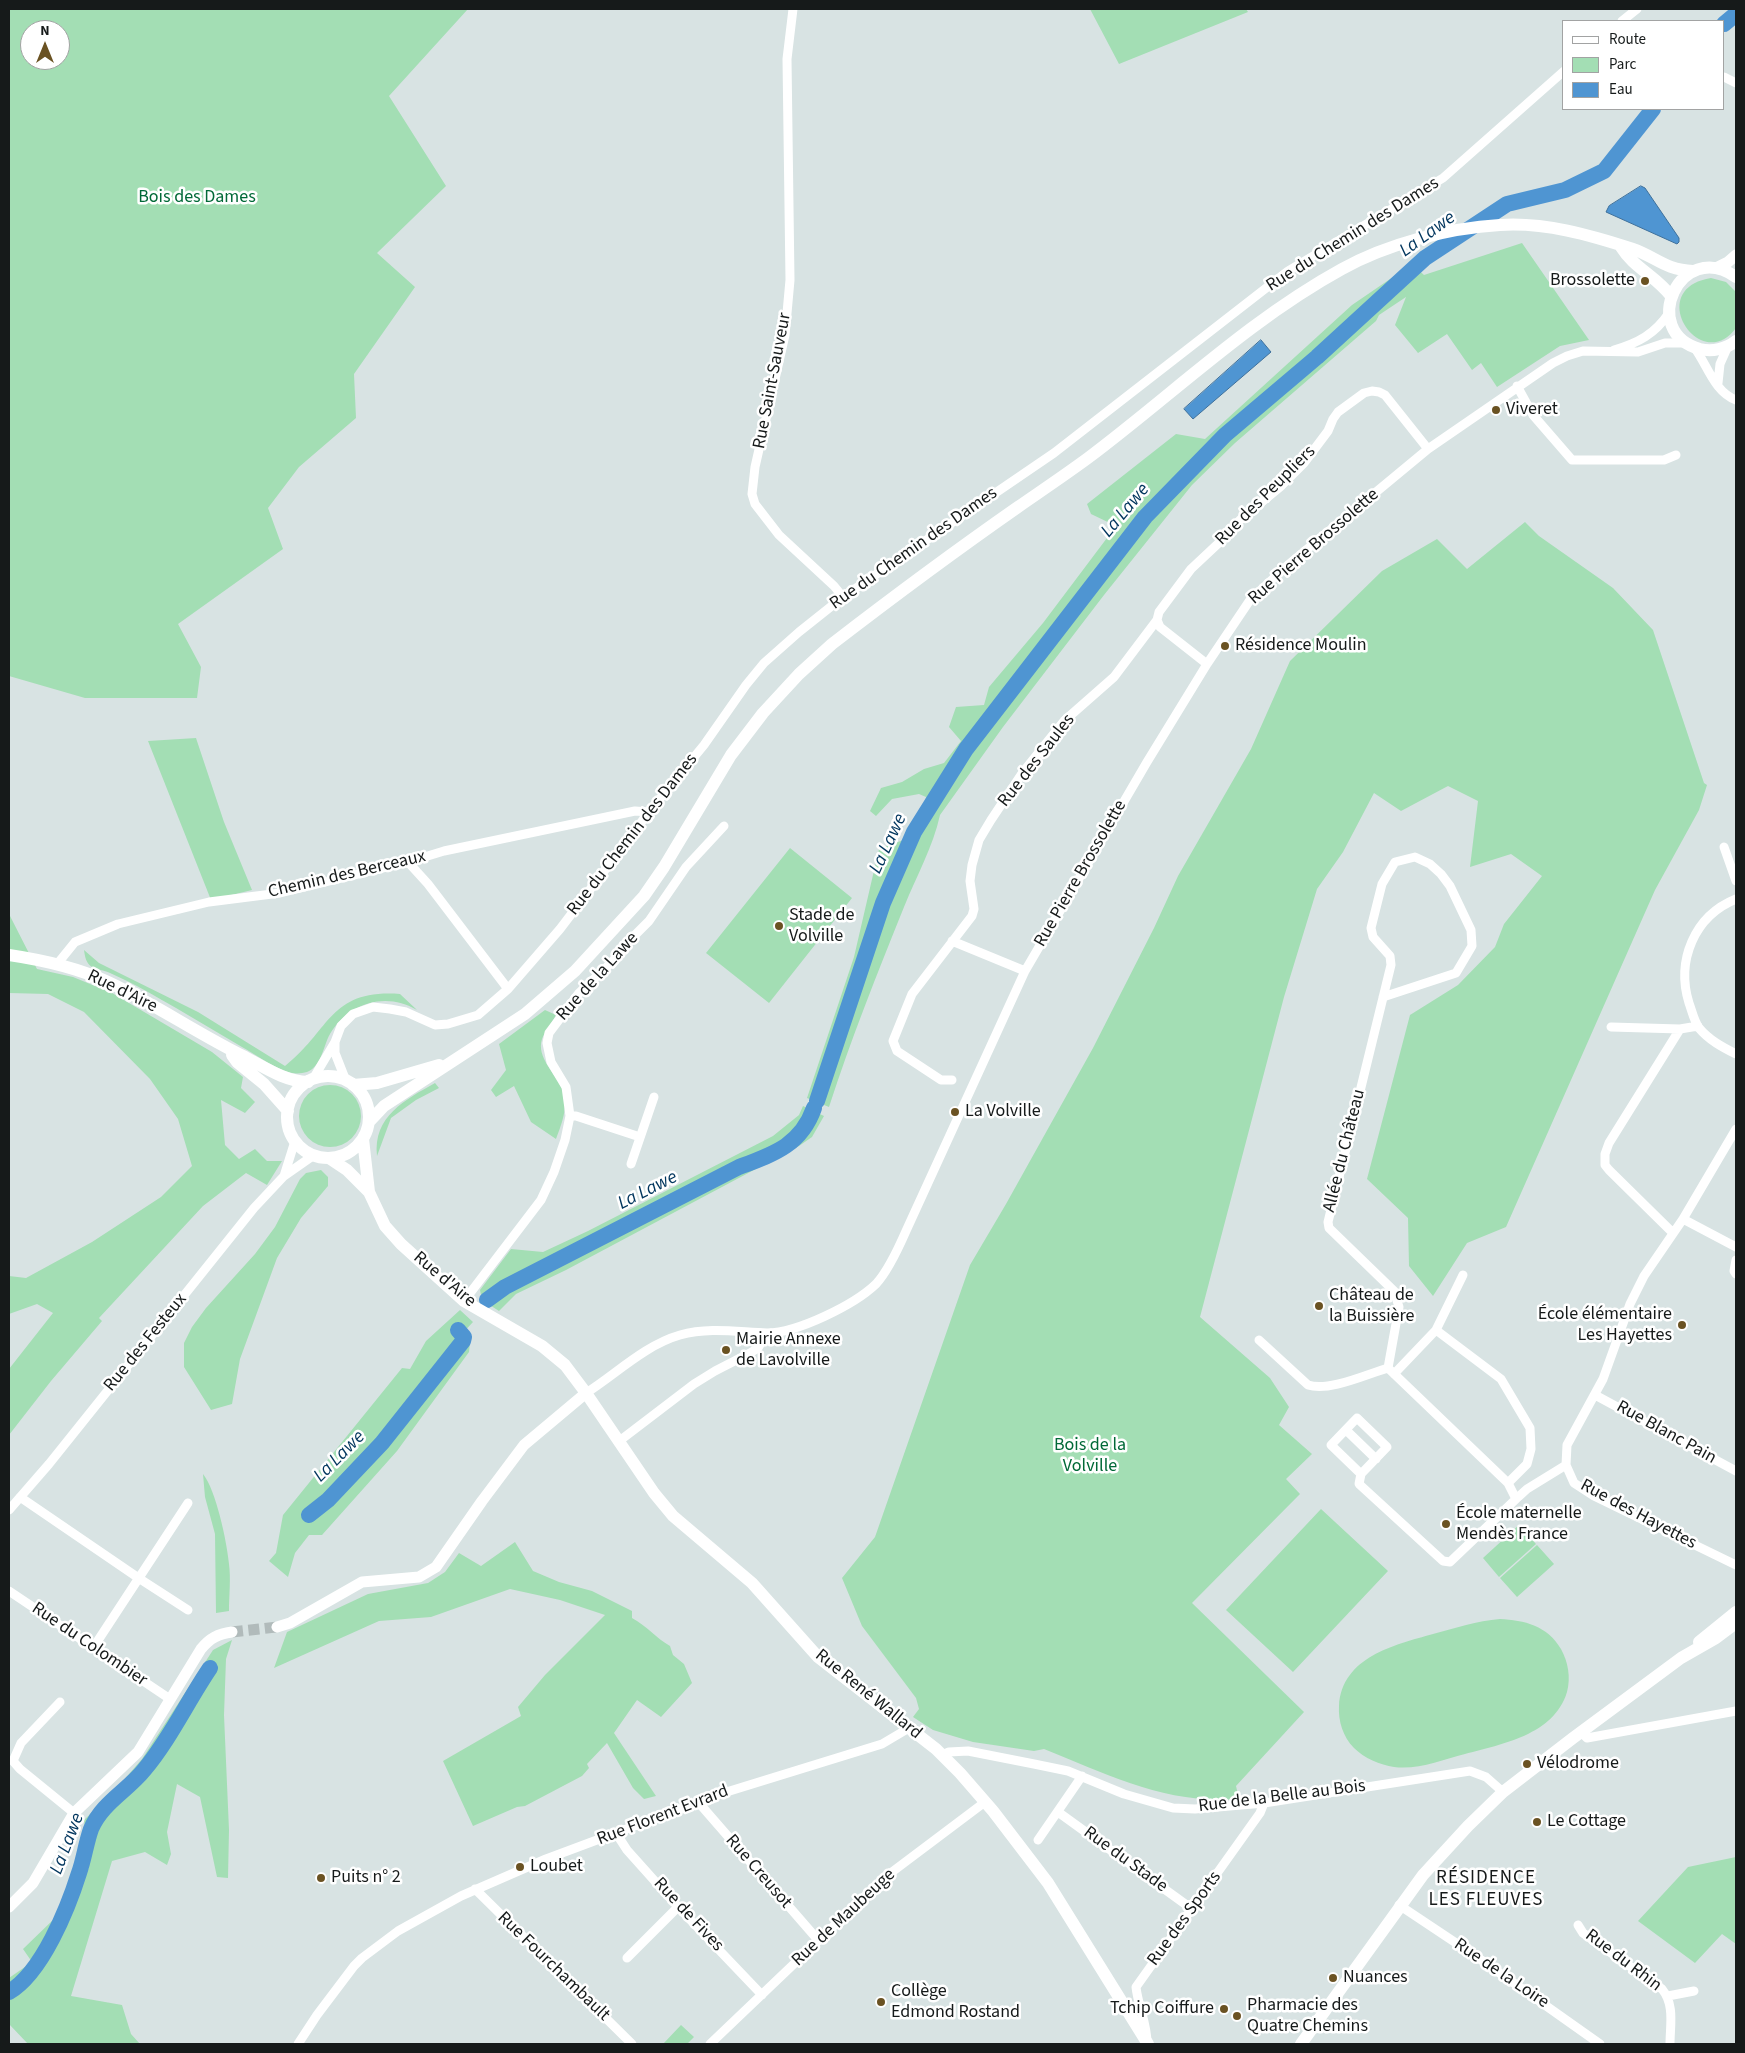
<!DOCTYPE html>
<html>
<head>
<meta charset="utf-8">
<style>
	body { margin:0 }
	#map { position:relative; width:1745px; height:2053px; overflow:hidden; background:#d8e3e3; font-family:"Source Sans 3",sans-serif }
	canvas { display:block }
	.frame { position:absolute; inset:0; border:10px solid #161a1a; pointer-events:none }
	.legend { position:absolute; left:1562px; top:20px; width:162px; height:90px; box-sizing:border-box; background:#fff; border:1px solid #a2a3a3; margin:0; padding:6px 9px; list-style:none; font-size:15px; color:#161a1a }
	.legend li { display:flex; align-items:center; gap:10px; height:25px }
	.legend b { width:25px; border:1px solid #a2a3a3 }
	.north { position:absolute; left:20px; top:20px; width:50px; height:50px; box-sizing:border-box; background:#fff; border:1px solid #a2a3a3; border-radius:50%; rotate:0deg; font-size:14px; font-weight:700; line-height:20px; text-align:center; color:#161a1a }
	.north::after { content:''; display:block; margin:auto; width:18px; height:22px; background:#6a5222; clip-path:polygon(50% 0,100% 100%,50% 72%,0 100%) }
</style>
</head>
<body>
<div id="map">
<canvas width="1745" height="2053"></canvas>
<div class="frame"></div>
<ul class="legend">
<li><b style="height:6px;background:#fff"></b>Route</li>
<li><b style="height:14px;background:#a3deb4"></b>Parc</li>
<li><b style="height:14px;background:#4f95d2"></b>Eau</li>
</ul>
<div class="north">N</div>
</div>
<script>
const context = document.querySelector('canvas').getContext('2d');
context.lineJoin = 'round';
function fillPath(path, color) { context.fillStyle = color; context.fill(path, 'evenodd'); }
function strokePath(path, color, width, dash) { context.strokeStyle = color; context.lineWidth = width; context.lineCap = dash ? 'butt' : 'round'; context.setLineDash(dash || []); context.stroke(path); }
function label(font, color, halo, rows, align = 'center') {
  context.font = font + ' "Source Sans 3",sans-serif'; context.lineWidth = 5; context.setLineDash([]); context.textBaseline = 'middle'; context.strokeStyle = halo; context.fillStyle = color; for (const [text, x, y, turn = 0] of rows) {
    context.save(); context.translate(x, y); context.rotate((+turn || 0) * Math.PI / 180); context.textAlign = isNaN(turn) ? turn : align; if (halo) context.strokeText(text, 0, 0); context.fillText(text, 0, 0); context.restore();
  }
}
fillPath(new Path2D(`
	M9,9H468L389,96L446,186L377,253L415,287L354,374L356,418L299,467L268,508L283,549L178,624L201,667L197,698H85L9,676ZM30,30H60V60H30Z
	M1090,9H1246L1248,12L1119,64Z
	M1522,243L1589,340L1560,346L1497,387L1481,363L1472,370L1447,334L1418,353L1395,325L1406,297L1379,315L1376,321L1235,443L1192,485L1104,595L1003,727L940,815C933,847 916,877 904,907C877,974 851,1039 829,1107L807,1098L854,957L879,849L906,839L924,810L926,797L919,794L892,799L876,816L870,811L881,788L902,782L924,769L944,763L961,741L949,727L956,707L984,705L989,687L1043,623L1116,526L1091,514L1087,504L1176,434L1205,439L1352,305L1412,264L1424,275Z
	M1711,278L1726,282L1736,292V328C1701,376 1643,289 1711,278Z
	M1525,522L1539,536L1613,588L1653,630L1704,783L1707,785L1699,810L1655,890L1506,1227L1467,1243L1433,1296L1409,1266L1408,1218L1367,1179L1410,1015L1458,985L1495,947L1504,924L1542,876L1511,854L1470,867L1478,801L1448,786L1401,811L1374,793L1343,852L1317,889L1284,997L1200,1317L1270,1378L1289,1407L1279,1425L1312,1454L1286,1479L1300,1494L1192,1603L1304,1712L1236,1786L1239,1799C1167,1805 1109,1775 1044,1749L1034,1751L973,1742L933,1730L913,1717L919,1709L916,1698L862,1626L842,1578L875,1537L970,1265L1006,1204L1093,1048L1154,928L1178,876L1251,749L1290,661L1382,571L1437,539L1467,569Z
	M196,738L224,822L252,890L211,900L148,741Z
	M790,848L852,898L769,1003L706,953Z
	M9,914L37,969L73,977L112,993L212,1052L243,1077L241,1088L255,1102L245,1113L221,1100L225,1145L239,1159L255,1149L267,1161H282L267,1185L246,1173L203,1206L99,1318L102,1321L51,1381L9,1435V1369L53,1313L37,1304L9,1314V1276L26,1278L92,1242L161,1197L192,1166L178,1119L150,1079L84,1012L48,994L9,993Z
	M84,950L99,963L198,1012L285,1066C331,1030 329,989 400,994L417,1010C386,991 348,1003 330,1034C323,1046 322,1066 307,1072C300,1074 292,1074 285,1071C270,1065 256,1055 242,1047C220,1034 198,1021 176,1008C155,996 133,983 110,973C104,970 97,970 92,967C86,963 85,957 84,950Z
	M545,1010L556,1015C552,1023 545,1031 542,1039C536,1058 556,1073 562,1089C569,1106 562,1123 556,1139L531,1122L514,1086L496,1097L491,1090L506,1070L499,1044Z
	M435,1083L439,1088L416,1100L391,1118L377,1156C373,1116 405,1100 435,1083Z
	M299 1116a31 31 0 1 1 62 0a31 31 0 1 1-62 0Z
	M803,1106L824,1116L812,1137L799,1146L566,1270L516,1294L499,1311L482,1300L480,1290L511,1249L543,1252L588,1231L773,1136L799,1115Z
	M321,1170L328,1177V1186L301,1218L277,1258L240,1359L232,1404L211,1410L184,1367V1343L192,1327L206,1308L255,1254L275,1227L300,1179L306,1173Z
	M460,1310L473,1322L461,1335L470,1343L469,1352L397,1451L322,1535H309L295,1553L288,1577L269,1561L276,1553L283,1515L402,1368L410,1369L426,1341Z
	M203,1474C216,1490 227,1542 229,1564C231,1579 229,1596 229,1611L216,1613L215,1534L205,1497Z
	M1321,1509L1388,1571L1293,1672L1226,1610Z
	M1519,1525L1536,1544L1499,1577L1483,1558Z
	M515,1542L533,1571L559,1582L592,1591L632,1611V1618C647,1626 656,1638 670,1646L673,1655L684,1664L692,1683L661,1717L637,1700L614,1733L656,1796L644,1799L633,1788L607,1743L587,1764L589,1768L582,1776L525,1806L517,1807L473,1826L443,1761L521,1716L518,1707L545,1675L605,1615L560,1600L510,1589L431,1617L379,1621L274,1668L287,1632L368,1594L428,1583L445,1572L459,1553L481,1566Z
	M1537,1545L1554,1564L1517,1597L1500,1578Z
	M1500,1619C1524,1620 1548,1626 1561,1649C1568,1662 1571,1677 1567,1692C1554,1735 1502,1744 1465,1754C1442,1760 1418,1770 1394,1767C1380,1765 1364,1758 1354,1748C1343,1737 1338,1721 1339,1706C1342,1657 1394,1645 1433,1634C1455,1628 1477,1621 1500,1619Z
	M232,1640L226,1659L224,1715L229,1830L228,1878L217,1877L200,1797L177,1784L167,1832L171,1854L167,1865L145,1852L112,1861L71,1996L122,2005L131,2034L140,2044H28L9,2024V1978L32,1962L23,1949L55,1918L89,1868L84,1820L116,1789L142,1759L213,1650Z
	M1736,1857V1944L1722,1934L1695,1963L1638,1921L1688,1867Z
	M681,2025L694,2037L687,2044H663Z`), '#a3deb4');
const water = new Path2D(`
	M1641,186L1645,188L1679,238V242L1677,244L1606,212L1609,206Z
	M1261,340L1271,352L1193,419L1184,409Z`);
fillPath(water, '#4f95d2');
strokePath(water, '#3e709b', 1);
strokePath(new Path2D(`
	M1724,24L1736,14
	M817,1101L883,903L914,832L966,749L1145,517L1225,435L1317,357L1425,258L1507,204L1565,190L1604,171L1653,109
	M487,1300L505,1287L739,1167C774,1154 801,1145 814,1108
	M309,1515L328,1500L382,1443L463,1341L464,1337L458,1330
	M9,1992C42,1973 68,1908 79,1873C84,1859 86,1843 91,1829C102,1803 127,1791 144,1770C170,1739 187,1702 210,1668`), '#4f95d2', 16);
strokePath(new Path2D(`
	M232,1632L277,1627`), '#b1bbbb', 11, [11, 5.5]);
strokePath(new Path2D(`
	M793,9L787,59L790,280L785,335L755,467L752,494L755,504L779,535L834,586L843,597
	M1622,21L1637,9
	M1724,77L1736,83
	M1694,347C1707,364 1714,392 1736,400
	M1614,350C1638,343 1655,334 1669,313
	M1718,383L1720,364L1728,346
	M1517,386L1533,415L1572,460H1664L1676,455
	M1207,664L1160,627L1157,620L1159,612L1191,569L1223,539L1240,520L1280,487L1304,463L1328,431L1333,419L1338,412L1364,393L1372,391L1379,392L1385,395L1428,449
	M1724,847L1736,881
	M408,862L428,884L508,989
	M1736,899C1694,916 1676,961 1689,1003C1692,1011 1694,1021 1699,1028C1709,1040 1722,1047 1736,1054
	M952,941L1025,971
	M58,963L75,942L118,924L209,902L280,893L408,862L444,851L635,811L649,812
	M1383,997L1456,973L1472,946L1471,930L1450,886L1441,874L1430,864L1415,857L1395,862L1382,884L1371,928L1373,937L1390,956L1391,965L1328,1222L1329,1228L1394,1291L1399,1307L1388,1368L1508,1483L1516,1499L1527,1489L1566,1465
	M1611,1027L1680,1029L1698,1026
	M313,1079L335,1042
	M952,1080H941L897,1051L893,1041L912,994L972,916L974,909L970,881L972,865L979,840L991,820L1023,772L1064,721L1114,677L1157,620
	M346,1081L335,1053V1042L341,1026L353,1014L373,1007L390,1009L406,1012L435,1025L448,1024L478,1015L508,989L560,929L649,812L704,745L746,685L764,663L799,632L843,597L1054,453L1288,271L1443,178L1564,71
	M570,1116H576L640,1137
	M1736,1129L1683,1219L1644,1276L1630,1304L1603,1379L1567,1445L1566,1465L1574,1483L1594,1496L1736,1565
	M631,1164L654,1097
	M284,1176L295,1141
	M1683,1219L1736,1247
	M1673,1233L1609,1170L1605,1165V1154L1609,1143L1680,1029
	M1736,1260L1734,1271L1736,1274
	M464,1301L541,1200L554,1172L565,1140L570,1116L566,1087L551,1062L547,1043L549,1033L579,993L612,962L627,943L649,921L686,867L724,826
	M1436,1330L1501,1379L1530,1428L1531,1449L1527,1464L1508,1483
	M1259,1340L1308,1385C1329,1392 1367,1374 1388,1368
	M1394,1374L1436,1330L1463,1275
	M586,1393C616,1374 645,1345 680,1335C709,1327 737,1332 767,1333C797,1333 854,1305 876,1284C888,1271 899,1247 906,1231L1025,971L1147,762L1207,664L1250,600L1288,565L1428,449L1553,363L1567,356L1583,351L1638,352L1665,343H1686
	M1595,1395L1736,1471
	M1346,1430L1376,1459
	M618,1442L694,1384L715,1371L750,1353L758,1348L767,1333
	M1361,1474L1331,1445L1357,1418L1387,1447L1361,1474L1359,1484L1443,1561L1450,1562L1516,1499
	M20,1497L140,1579L188,1610
	M9,1510L49,1464L254,1208L284,1176L314,1155
	M9,1591L170,1699
	M93,1648L188,1503
	M60,1702L21,1743L13,1761L20,1769L74,1813
	M1581,1732L1587,1738L1736,1711
	M942,1755L949,1752L968,1751L1034,1764L1068,1771L1124,1794L1173,1808L1195,1809L1264,1803L1470,1771L1486,1777L1503,1792
	M699,1803L818,1940
	M1058,1812L1192,1909
	M616,1833L627,1850L678,1907L762,1995
	M1038,1840L1082,1776
	M475,1889L632,2044
	M1399,1905L1477,1957L1600,2044
	M1578,1925L1583,1933L1662,1989C1675,2005 1670,2025 1670,2044
	M627,1958L678,1907
	M1668,1996L1694,1991
	M1147,2043C1147,2023 1138,2006 1136,1987L1260,1813L1264,1803
	M298,2044L317,2015L354,1966L362,1958L398,1931L461,1896L546,1859L720,1794L882,1744L909,1728
	M710,2044L884,1878L985,1802`), '#fff', 9);
strokePath(new Path2D(`
	M1716,268L1728,262L1736,255
	M277,1627L290,1623L362,1582L419,1577L436,1567L482,1501L524,1445L586,1393
	M9,1907L33,1883L74,1813L138,1752L201,1649C210,1638 218,1634 232,1632`), '#fff', 11);
strokePath(new Path2D(`
	M1621,247C1633,267 1657,277 1671,296
	M1736,277C1680,238 1638,332 1700,349C1712,352 1726,349 1736,341
	M9,955C43,960 76,967 108,982C155,1004 198,1034 245,1057C266,1068 284,1081 308,1082
	M232,1055L237,1062L264,1084L288,1111
	M287 1117a41 41 0 1 1 82 0a41 41 0 1 1-82 0Z
	M353,1085L377,1083L439,1065
	M369,1122L384,1106L525,1014L575,971L644,896L664,867L731,755L763,713L799,674L832,644C893,597 955,551 1018,507C1041,491 1065,475 1088,458C1172,395 1249,320 1342,269C1387,244 1448,228 1500,225C1545,222 1590,235 1633,249C1656,257 1665,270 1693,271
	M363,1139L369,1192L385,1226L401,1244L464,1301L542,1346L565,1365L586,1393L654,1493L673,1516L752,1583L818,1657L936,1749L960,1773L993,1811L1048,1883L1148,2044
	M329,1158L347,1170L369,1192
	M1699,1642L1736,1612
	M1301,2044L1423,1875L1468,1826L1503,1792L1573,1738L1681,1658L1716,1638L1736,1623`), '#fff', 12);
for (const [x, y, r, color] of [
	[1645,281,5,"#6a5222"],
	[1496,410,5,"#6a5222"],
	[1225,646,5,"#6a5222"],
	[779,926,5,"#6a5222"],
	[955,1112,5,"#6a5222"],
	[1319,1306,5,"#6a5222"],
	[1682,1325,5,"#6a5222"],
	[726,1350,5,"#6a5222"],
	[1446,1524,5,"#6a5222"],
	[1527,1764,5,"#6a5222"],
	[1537,1822,5,"#6a5222"],
	[520,1867,5,"#6a5222"],
	[321,1878,5,"#6a5222"],
	[1333,1978,5,"#6a5222"],
	[881,2002,5,"#6a5222"],
	[1224,2009,5,"#6a5222"],
	[1237,2016,5,"#6a5222"]
]) { const dot = new Path2D(); dot.arc(x, y, r, 0, 2 * Math.PI); context.fillStyle = color; context.fill(dot); strokePath(dot, '#fff', 2); }
label('18px', '#016937', '#fff', [
	["Bois des Dames",197,198],
	["Bois de la",1090,1446],
	["Volville",1090,1467]
]);
label('18px', '#161a1a', '#fff', [
	["Rue du Chemin des Dames",1353,235,-32],
	["Rue Saint-Sauveur",773,381,-79],
	["Rue des Peupliers",1266,496,-45],
	["Rue Pierre Brossolette",1314,547,-41],
	["Rue du Chemin des Dames",914,549,-35],
	["Rue des Saules",1037,761,-52],
	["Rue du Chemin des Dames",633,835,-52],
	["Rue Pierre Brossolette",1081,874,-60],
	["Chemin des Berceaux",347,875,-13],
	["Rue de la Lawe",598,977,-48],
	["Rue d'Aire",122,992,26],
	["Allée du Château",1345,1151,-76],
	["Rue d'Aire",444,1280,40],
	["Rue des Festeux",146,1343,-51],
	["Rue Blanc Pain",1666,1433,29],
	["Rue des Hayettes",1638,1515,28],
	["Rue du Colombier",89,1645,34],
	["Rue René Wallard",868,1695,39],
	["Rue de la Belle au Bois",1282,1797,-7],
	["Rue Florent Evrard",663,1816,-21],
	["Rue du Stade",1125,1860,36],
	["Rue Creusot",758,1872,49],
	["Rue de Fives",688,1915,47],
	["Rue de Maubeuge",844,1918,-43],
	["Rue des Sports",1185,1919,-54],
	["Rue du Rhin",1623,1961,37],
	["Rue Fourchambault",553,1967,44],
	["Rue de la Loire",1501,1974,34]
]);
label('18px', '#161a1a', '#fff', [
	["Brossolette",1635,281,"right"],
	["Viveret",1506,410],
	["Résidence Moulin",1235,646],
	["Stade de",789,916],
	["Volville",789,937],
	["La Volville",965,1112],
	["Château de",1329,1296],
	["la Buissière",1329,1317],
	["École élémentaire",1672,1315,"right"],
	["Les Hayettes",1672,1336,"right"],
	["Mairie Annexe",736,1340],
	["de Lavolville",736,1361],
	["École maternelle",1456,1514],
	["Mendès France",1456,1535],
	["Vélodrome",1537,1764],
	["Le Cottage",1547,1822],
	["Loubet",530,1867],
	["Puits n° 2",331,1878],
	["Nuances",1343,1978],
	["Collège",891,1992],
	["Edmond Rostand",891,2013],
	["Pharmacie des",1247,2006],
	["Quatre Chemins",1247,2027],
	["Tchip Coiffure",1214,2009,"right"]
], 'left');
label('italic 19px', '#00355d', '#fff', [
	["La Lawe",1428,235,-36],
	["La Lawe",1126,511,-50],
	["La Lawe",889,844,-65],
	["La Lawe",648,1191,-27],
	["La Lawe",340,1457,-45],
	["La Lawe",68,1844,-69]
]);
context.letterSpacing = '1px';
label('19px', '#161a1a', '#fff', [
	["RÉSIDENCE",1486,1879],
	["LES FLEUVES",1486,1901]
]);
context.letterSpacing = '0px';
</script>
</body>
</html>
